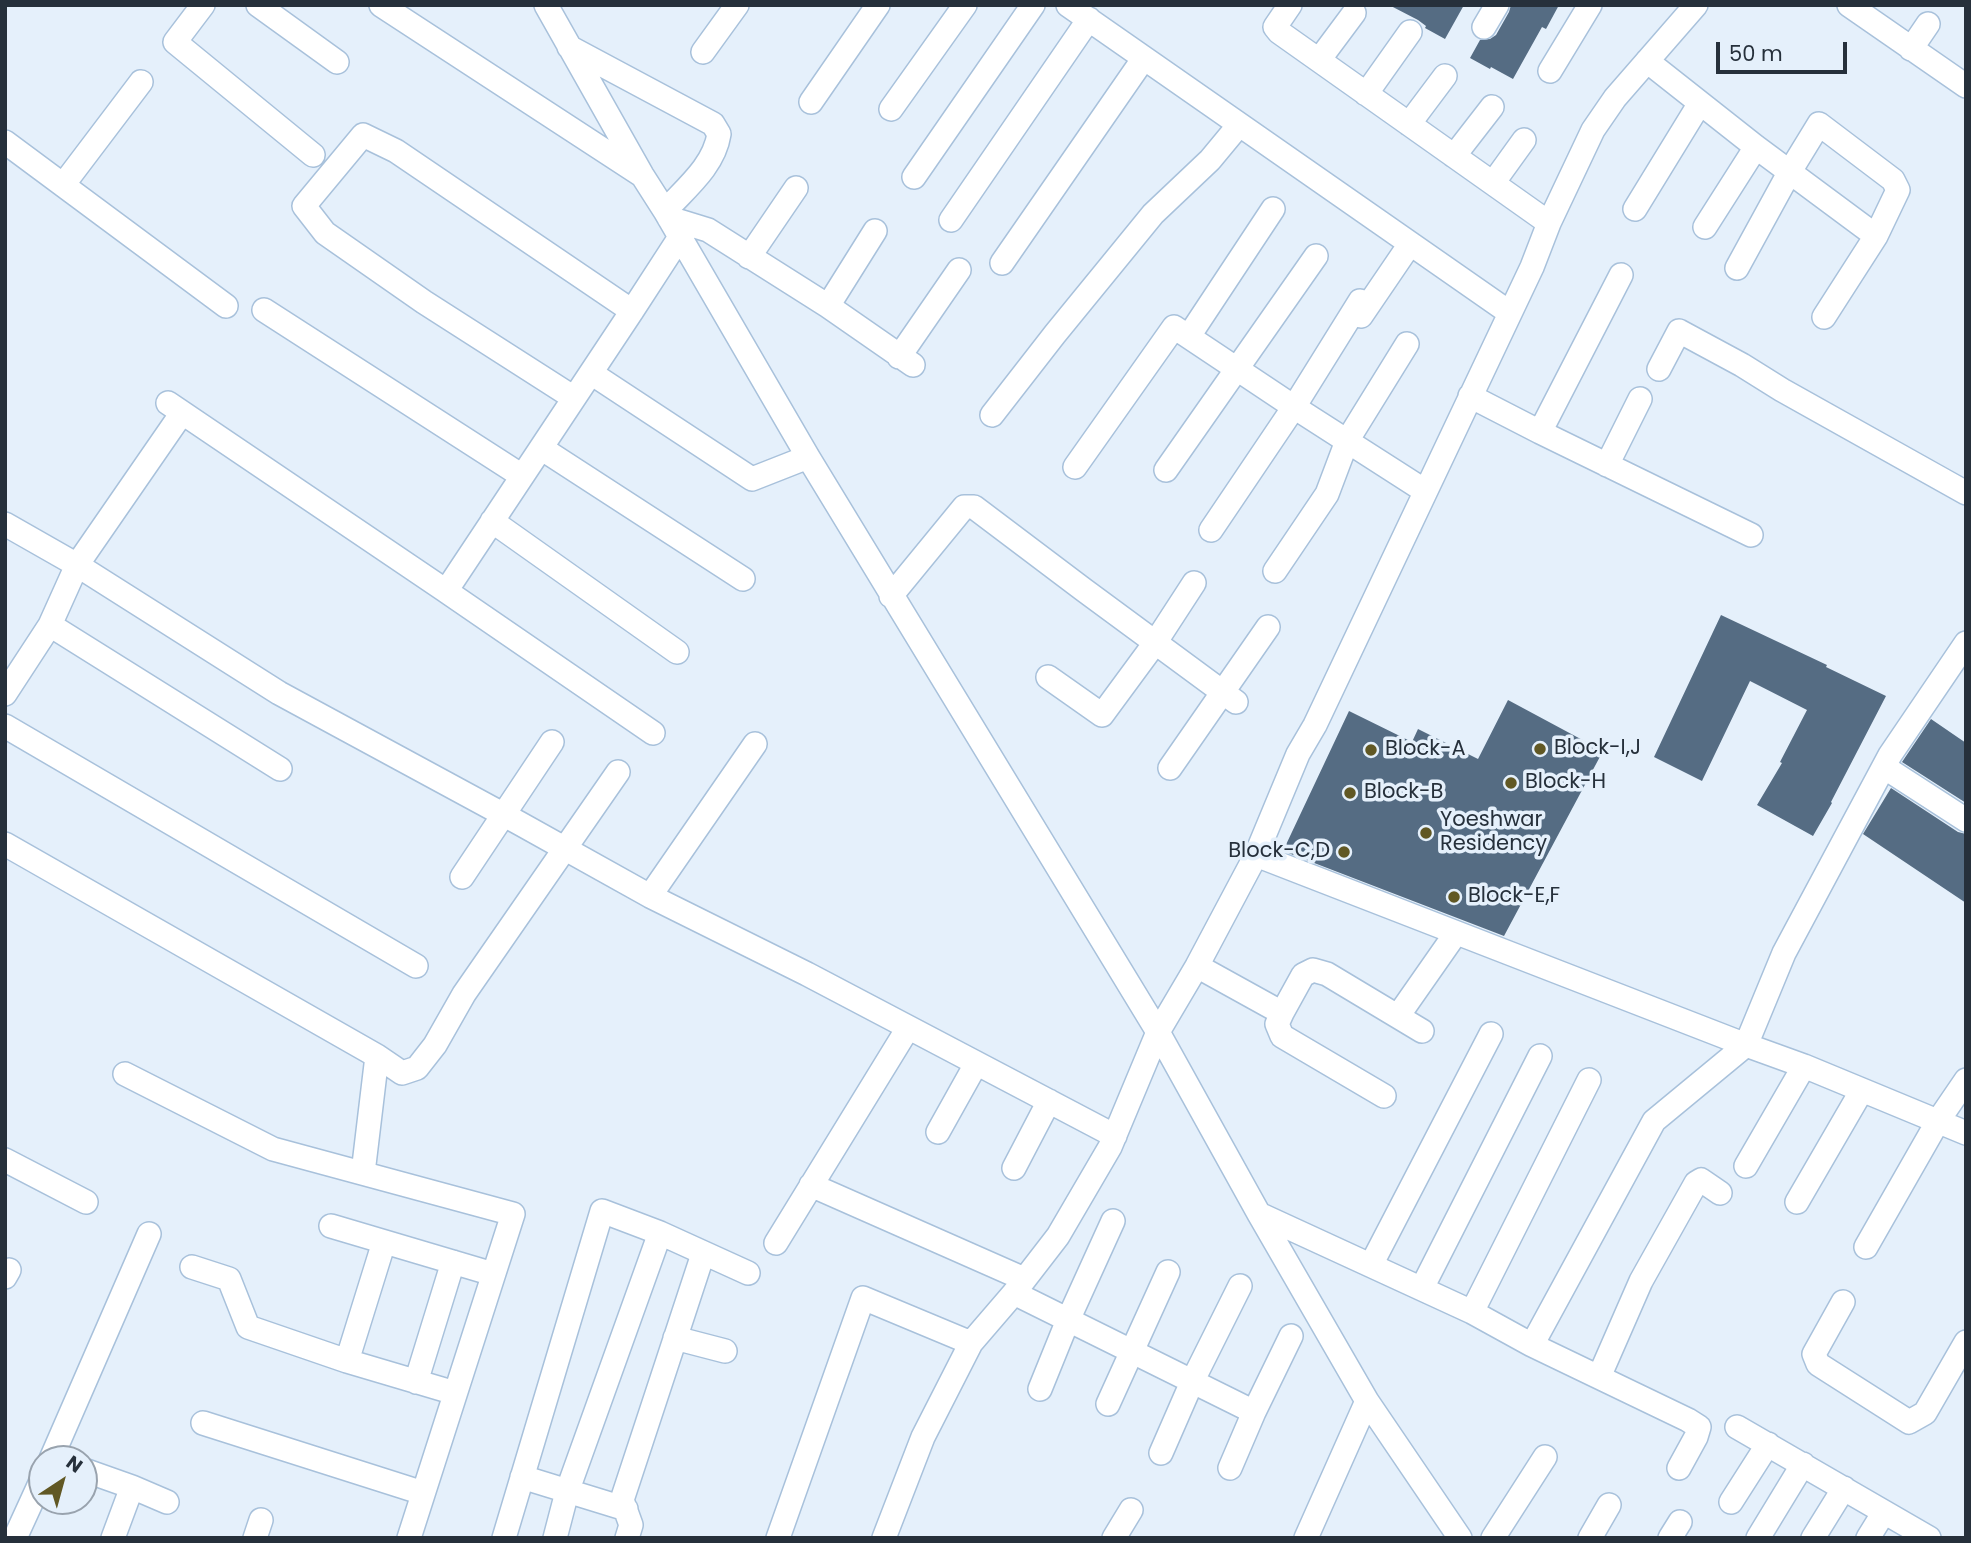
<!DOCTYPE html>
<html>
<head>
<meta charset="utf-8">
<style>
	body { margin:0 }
	#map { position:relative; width:1971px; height:1543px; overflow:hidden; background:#e5f0fb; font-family:Poppins,sans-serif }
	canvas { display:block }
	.frame { position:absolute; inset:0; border:7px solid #26303b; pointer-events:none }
	.north { position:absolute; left:28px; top:1445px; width:70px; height:70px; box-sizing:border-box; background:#e5f0fb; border:2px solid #99a3ae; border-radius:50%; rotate:36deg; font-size:19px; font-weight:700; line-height:28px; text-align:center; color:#26303b }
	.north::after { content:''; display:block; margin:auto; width:24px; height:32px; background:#615824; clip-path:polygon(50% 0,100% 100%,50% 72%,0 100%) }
	.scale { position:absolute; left:1716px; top:42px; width:131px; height:32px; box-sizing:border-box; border:4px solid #26303b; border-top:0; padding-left:9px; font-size:21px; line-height:24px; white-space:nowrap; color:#26303b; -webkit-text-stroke:5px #e5f0fb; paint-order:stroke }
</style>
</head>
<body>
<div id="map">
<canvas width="1971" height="1543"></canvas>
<div class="frame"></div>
<div class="north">N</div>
<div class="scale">50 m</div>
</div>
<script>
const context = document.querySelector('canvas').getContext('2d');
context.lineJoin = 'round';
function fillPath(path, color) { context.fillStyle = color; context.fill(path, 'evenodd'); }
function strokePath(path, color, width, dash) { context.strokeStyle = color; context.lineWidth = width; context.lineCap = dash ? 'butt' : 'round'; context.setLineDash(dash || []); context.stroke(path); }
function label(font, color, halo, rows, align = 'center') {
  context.font = font + ' Poppins,sans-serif'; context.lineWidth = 7; context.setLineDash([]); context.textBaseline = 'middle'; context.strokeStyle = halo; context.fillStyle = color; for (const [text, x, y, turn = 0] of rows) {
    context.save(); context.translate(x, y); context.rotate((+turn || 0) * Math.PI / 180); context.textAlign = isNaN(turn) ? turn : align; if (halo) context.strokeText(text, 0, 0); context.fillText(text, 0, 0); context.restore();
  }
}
fillPath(new Path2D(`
	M1389,5H1464L1445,39L1425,28L1426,26L1418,20Z
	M1511,5H1559L1546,29L1542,27L1513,79L1491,67L1490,69L1470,58L1480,40L1490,39L1496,35L1509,12Z
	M1721,615L1827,665L1826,667L1886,696L1831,802L1832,803L1813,836L1757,805L1782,763L1780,762L1807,710L1750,681L1702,781L1654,757Z
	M1508,700L1603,751L1504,936L1283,851L1349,711L1412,742L1418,729L1478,759Z
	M1931,719L1966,743V803L1902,762Z
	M1891,788L1958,832L1966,834V903L1863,834Z`), '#556c83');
const minor = new Path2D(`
	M203,5L175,42L313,155
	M258,5L337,62
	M381,5L640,174
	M546,5L642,175L665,211L808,457L1158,1032L1259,1214L1367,1401L1460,1538
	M1068,5L1510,313
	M1290,5L1275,27L1279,32L1549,223
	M1849,5L1966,86
	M1484,27L1497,5
	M569,47L713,124L719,134C714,166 686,188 665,211
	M1911,49L1928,24
	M703,52L737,5
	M1319,60L1354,13
	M1647,61L1756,147L1876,236
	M1550,71L1590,5
	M1366,94L1410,32
	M811,102L878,5
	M891,109L965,5
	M1409,124L1445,76
	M5,142L226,306
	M1454,156L1492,107
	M914,177L1033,5
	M1493,183L1524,140
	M63,185L141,82
	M1635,209L1700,103
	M669,218L708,230L828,306L913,365
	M951,220L1089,19
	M1705,227L1756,147
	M749,257L796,188
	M1002,263L1144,58
	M1737,268L1789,173L1819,124L1893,180L1898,190L1876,236L1824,317
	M828,306L875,231
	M264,310L522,476
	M1361,316L1410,244
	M1189,336L1273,209
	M899,357L959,270
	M1659,369L1679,331L1742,365L1782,390L1966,493
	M591,373L752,479L808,457
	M1470,396L1540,432L1621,275
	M574,398L424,302L325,233L304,206L363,135L396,151L632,311
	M168,403L446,591
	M992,415L1055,334L1153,214L1210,160L1239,125
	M1540,432L1751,535
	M541,448L743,579
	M1607,465L1640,399
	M1075,467L1174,327L1294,407L1425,491
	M1166,470L1316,256
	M492,521L677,652
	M5,524L77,565L182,413
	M1211,530L1294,407L1360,301
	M1275,571L1327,494L1347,441L1407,344
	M891,596L964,507H974L1084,590L1236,702
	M50,625L77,565L279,693L519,823L650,896L807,974L1115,1136
	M1966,643L1890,755L1784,953L1746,1045L1804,1066L1966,1133
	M1048,677L1102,715L1155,643L1194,583
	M5,694L50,625L280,769
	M5,726L416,966
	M653,733L446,591L632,311L680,237
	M1884,767L1966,820
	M1170,768L1268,627
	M5,844L377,1056
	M1256,855L1746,1045L1654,1121L1532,1345L1472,1312L1259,1214
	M462,877L552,742
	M650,896L755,744
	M1197,966L1282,1013L1303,975L1313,970L1327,974L1422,1031
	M1282,1013L1277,1024L1282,1036L1384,1096
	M1398,1016L1456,933
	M125,1074L273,1149L513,1214L409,1538
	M938,1132L976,1064
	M5,1160L86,1202
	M1746,1166L1804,1066
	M1014,1168L1049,1101
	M363,1173L377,1056L402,1073L417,1068L435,1045L464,994L618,772
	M811,1185L1024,1279
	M1797,1202L1862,1090
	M331,1226L493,1274
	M660,1233L748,1273
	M776,1243L908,1028
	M1866,1247L1938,1121L1966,1080
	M1371,1265L1491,1034
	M192,1267L229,1279L248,1327L347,1361L455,1393
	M5,1277L9,1270
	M1422,1288L1540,1056
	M1014,1293L1254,1412L1291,1336
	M1843,1302L1814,1354L1818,1364L1909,1422L1925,1413L1966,1342
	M1472,1312L1589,1080
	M675,1338L725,1351
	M1532,1345L1688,1420L1699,1427L1696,1437L1679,1468
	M347,1361L384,1242
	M1599,1377L1641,1281L1696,1183L1701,1180L1720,1193
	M416,1382L453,1262
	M1040,1389L1068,1320L1113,1221
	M1108,1404L1168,1272
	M203,1423L423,1493
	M1737,1427L1929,1538
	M1161,1453L1192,1382L1240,1286
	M51,1459L149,1234
	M1230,1468L1254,1412
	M84,1470L132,1487L113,1538
	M522,1477L626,1509
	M132,1487L167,1502
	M1731,1502L1768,1444
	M15,1538L42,1479
	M255,1538L261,1520
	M504,1538L602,1211L660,1233L567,1492L555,1538
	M627,1538L631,1525L622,1500L703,1254
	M778,1538L863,1298L971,1343
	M884,1538L923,1437L971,1343L1014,1293L1058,1236L1110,1147L1158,1032L1197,966L1256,855L1298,754L1315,725L1532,267L1549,223L1593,130L1615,98L1696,5
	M1114,1538L1131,1510
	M1306,1538L1367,1401
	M1493,1538L1545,1457
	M1590,1538L1609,1505
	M1670,1538L1680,1522
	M1758,1538L1803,1464
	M1813,1538L1844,1488
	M1868,1538L1884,1512`);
strokePath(minor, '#a8c1db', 26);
strokePath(minor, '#fff', 23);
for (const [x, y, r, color] of [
	[1540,749,7,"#615824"],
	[1371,750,7,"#615824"],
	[1511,783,7,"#615824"],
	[1350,793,7,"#615824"],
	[1426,833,7,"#615824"],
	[1344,852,7,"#615824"],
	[1454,897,7,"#615824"]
]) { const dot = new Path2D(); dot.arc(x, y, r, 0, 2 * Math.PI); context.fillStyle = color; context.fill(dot); strokePath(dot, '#e5f0fb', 2.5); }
label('21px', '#26303b', '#e5f0fb', [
	["Block-I,J",1554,749],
	["Block-A",1385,750],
	["Block-H",1525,783],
	["Block-B",1364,793],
	["Yoeshwar",1440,821],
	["Residency",1440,845],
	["Block-C,D",1330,852,"right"],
	["Block-E,F",1468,897]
], 'left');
</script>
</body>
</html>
